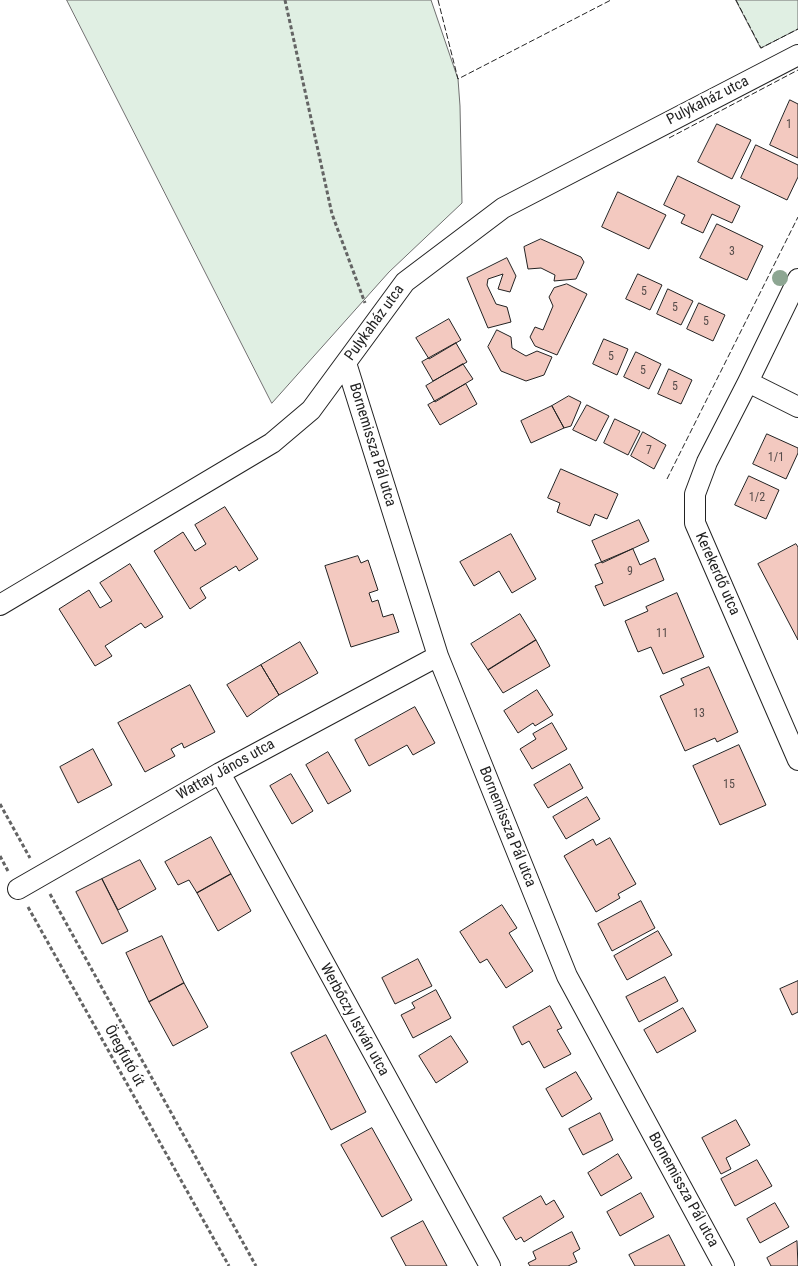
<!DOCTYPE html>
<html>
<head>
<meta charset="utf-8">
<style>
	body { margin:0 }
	canvas { display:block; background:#fff }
</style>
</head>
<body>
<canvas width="798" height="1266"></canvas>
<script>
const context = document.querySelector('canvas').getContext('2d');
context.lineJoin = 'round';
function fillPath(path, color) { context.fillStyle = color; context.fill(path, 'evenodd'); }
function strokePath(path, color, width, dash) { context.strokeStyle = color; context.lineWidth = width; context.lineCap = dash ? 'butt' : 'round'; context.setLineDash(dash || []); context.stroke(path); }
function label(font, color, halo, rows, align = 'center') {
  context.font = font + ' "Roboto Condensed",sans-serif'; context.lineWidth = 4; context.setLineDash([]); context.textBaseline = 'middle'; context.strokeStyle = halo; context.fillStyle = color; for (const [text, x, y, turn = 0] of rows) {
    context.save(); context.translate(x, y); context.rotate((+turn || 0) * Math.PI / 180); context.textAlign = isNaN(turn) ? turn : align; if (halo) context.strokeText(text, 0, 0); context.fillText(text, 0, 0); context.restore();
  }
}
const green = new Path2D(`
	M67,0H431L458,79L460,106L462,203L389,272L272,403Z
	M736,0H798V29L761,48Z`);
fillPath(green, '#e0efe3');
strokePath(green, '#6f6f6f', 1);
const building = new Path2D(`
	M790,100L798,104V158L770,145Z
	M717,124L751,140L732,179L698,162Z
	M756,145L798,165V177L787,200L741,178Z
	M678,176L740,206L732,223L712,214L703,233L681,223L685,215L664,205Z
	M618,192L666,215L649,249L602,227Z
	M717,224L763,246L747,280L700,258Z
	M541,239L581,257L584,262L576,279L554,281L555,275L541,268L528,269L524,247Z
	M507,258L516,276L510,292L498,289L503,274L488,279L487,285L496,304L507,307L511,322L488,328L467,278Z
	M638,274L662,285L650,310L626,299Z
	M567,284L587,294L557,355L535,346L530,337L535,327L543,330L553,306L549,297L554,288Z
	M668,289L693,301L681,325L657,314Z
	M699,303L725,315L713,341L687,329Z
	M449,319L461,340L429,359L416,338Z
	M497,330L511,337L512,348L526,356L537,351L552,357L544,375L526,381L501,371L488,347Z
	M604,339L628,349L617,375L593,364Z
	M456,343L467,362L433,381L422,362Z
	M636,352L661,364L649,389L624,377Z
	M463,364L473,379L435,402L426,386Z
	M669,369L692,380L681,404L658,394Z
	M466,384L477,404L440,425L428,405Z
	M569,396L581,402L571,426L564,428L552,406Z
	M587,405L609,416L596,441L573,430Z
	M552,406L564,428L531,443L521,421Z
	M615,419L640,431L628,455L604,443Z
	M643,432L666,445L654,469L631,456Z
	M767,434L798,448V453L786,479L753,464Z
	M561,469L618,494L607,519L595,514L590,526L557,512L560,503L548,498Z
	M749,476L779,490L766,519L735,505Z
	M225,507L258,559L239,571L236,566L200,588L206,598L190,609L154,551L183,532L195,551L206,544L195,525Z
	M639,520L649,541L602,563L592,541Z
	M511,534L536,579L512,593L499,571L474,586L460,562Z
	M796,544L798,547V640L758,564Z
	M633,549L640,565L655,558L664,580L604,606L595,586L603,583L595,565Z
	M358,556L361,563L368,560L378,590L369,593L372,602L378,600L383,617L393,614L399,632L351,647L325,566Z
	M130,564L163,617L145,628L141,623L105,646L112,656L95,666L59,609L89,590L100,608L112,601L100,583Z
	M677,593L704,657L663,674L651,647L638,652L625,621L648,611L646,607Z
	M520,614L536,640L488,670L471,644Z
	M536,640L550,666L503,693L488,670Z
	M300,642L318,673L279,695L261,665Z
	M261,665L279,695L247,717L227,685Z
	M709,667L738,732L717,742L715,738L685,751L660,696L684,685L681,679Z
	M190,685L215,732L184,748L182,743L171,749L175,756L145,772L118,723Z
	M537,690L553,715L535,726L533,723L518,733L504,711Z
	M415,707L435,743L413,755L407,745L369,766L355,740Z
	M552,723L567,749L532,769L520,749L536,739L533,734Z
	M739,745L766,805L720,825L693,766Z
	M93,749L112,785L78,803L60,767Z
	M328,752L351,791L328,804L306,765Z
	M570,764L583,788L548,808L534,785Z
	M291,774L313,811L292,824L270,786Z
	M587,797L600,819L566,839L553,817Z
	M211,837L231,874L197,893L189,880L178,885L165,862Z
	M610,838L636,884L618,894L620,898L596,912L564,856L593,839L596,845Z
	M140,860L156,889L118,910L102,879Z
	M231,874L251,911L218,931L197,893Z
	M102,879L128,931L102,944L76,892Z
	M641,901L655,928L612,951L598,924Z
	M502,905L517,928L509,933L533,971L506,988L487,959L480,963L460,932Z
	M658,931L672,955L627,980L614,956Z
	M162,936L184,983L149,1002L126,953Z
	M418,959L432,986L395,1004L382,978Z
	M665,977L678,1001L639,1022L626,997Z
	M798,981V1012L792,1015L780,989Z
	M184,983L208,1027L173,1046L149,1002Z
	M436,990L451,1018L413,1038L401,1015L415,1008L412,1003Z
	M550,1006L562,1028L557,1030L571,1054L544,1068L529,1041L522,1045L513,1027Z
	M683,1008L696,1031L657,1053L644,1030Z
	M326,1035L366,1112L331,1130L291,1053Z
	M451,1036L468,1062L436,1083L419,1056Z
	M576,1072L592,1099L562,1117L546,1089Z
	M600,1113L613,1140L583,1155L569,1129Z
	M736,1120L750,1145L726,1158L731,1169L721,1174L702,1138Z
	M372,1128L412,1200L382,1217L341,1145Z
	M618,1154L632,1178L601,1196L588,1173Z
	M757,1160L772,1186L735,1206L721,1179Z
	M641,1193L654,1217L620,1236L607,1212Z
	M541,1196L546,1205L554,1200L564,1217L524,1242L521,1237L516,1240L503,1218Z
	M775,1203L789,1227L760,1243L747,1219Z
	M423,1221L447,1266H406L391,1238Z
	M572,1232L580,1249L573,1253L577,1262L568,1266H530L528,1263L536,1259L533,1252Z
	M669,1235L685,1266H635L629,1255Z
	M797,1241L798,1266H771L767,1258Z`);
fillPath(building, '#f3c9c0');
strokePath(building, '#222', 1);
const street = new Path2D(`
	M798,279L748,382L707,462L695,494V523L798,760
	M346,363L438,656L567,976L724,1266
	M748,382L798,407
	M0,605L272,443L311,410L405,282L503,208L798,55
	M220,773L490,1266
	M18,889L220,773L438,656`);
strokePath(street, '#222', 22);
strokePath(new Path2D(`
	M285,0L332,214L365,303
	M0,804L30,858
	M0,856L9,873
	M50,894L256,1266
	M28,907L229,1266`), '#646464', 3, [4, 2.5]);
strokePath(street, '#fff', 20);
strokePath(new Path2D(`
	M438,0L458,79L611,0
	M736,0L761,48L798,29
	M669,138L798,70
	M667,479L798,217`), '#222', 1, [6, 2.5]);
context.fillStyle = '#8da692';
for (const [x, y] of [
	[780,278]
]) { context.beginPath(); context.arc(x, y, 8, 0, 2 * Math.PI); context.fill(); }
label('12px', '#564c4a', null, [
	["1",789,125],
	["3",732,252],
	["5",644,292],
	["5",675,308],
	["5",706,322],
	["5",611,357],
	["5",643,371],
	["5",675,387],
	["7",649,451],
	["1/1",776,458],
	["1/2",757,498],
	["9",630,572],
	["11",662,634],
	["13",699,714],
	["15",729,785]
]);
label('15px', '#222', '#fff', [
	["Pulykaház utca",708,101,-27],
	["Pulykaház utca",375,323,-54],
	["Bornemissza Pál utca",372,445,73],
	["Kerekerdő utca",717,574,66],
	["Wattay János utca",226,770,-29],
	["Bornemissza Pál utca",507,827,68],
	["Werbőczy István utca",354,1020,61],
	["Öregfutó út",124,1056,61],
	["Bornemissza Pál utca",683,1190,61]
]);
</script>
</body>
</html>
